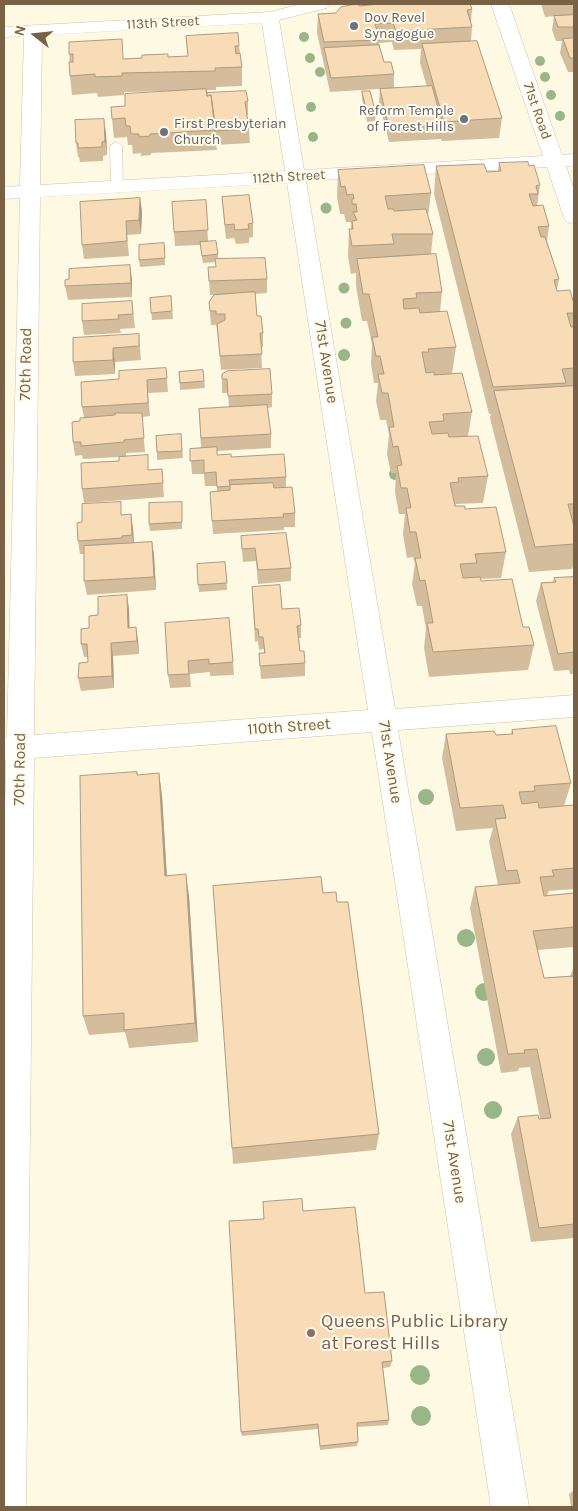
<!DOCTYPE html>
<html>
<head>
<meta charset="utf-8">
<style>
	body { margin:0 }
	#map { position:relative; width:578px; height:1511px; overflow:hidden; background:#fef9e2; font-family:Karla,sans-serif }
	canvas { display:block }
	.frame { position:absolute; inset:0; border:5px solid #796146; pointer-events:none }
	.north { position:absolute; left:10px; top:10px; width:50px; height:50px; -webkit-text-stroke:4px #fffbeb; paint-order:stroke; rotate:286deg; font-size:14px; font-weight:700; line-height:20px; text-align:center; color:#796146 }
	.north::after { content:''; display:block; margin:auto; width:18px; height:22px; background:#796146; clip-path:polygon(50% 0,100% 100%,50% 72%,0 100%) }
</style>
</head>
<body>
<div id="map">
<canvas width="578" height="1511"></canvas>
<div class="frame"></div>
<div class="north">N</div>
</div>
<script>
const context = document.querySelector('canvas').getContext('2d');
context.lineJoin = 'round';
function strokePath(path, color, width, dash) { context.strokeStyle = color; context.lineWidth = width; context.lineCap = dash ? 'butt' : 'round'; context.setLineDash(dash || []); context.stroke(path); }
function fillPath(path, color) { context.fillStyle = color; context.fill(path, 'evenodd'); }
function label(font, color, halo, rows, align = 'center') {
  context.font = font + ' Karla,sans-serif'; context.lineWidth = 4; context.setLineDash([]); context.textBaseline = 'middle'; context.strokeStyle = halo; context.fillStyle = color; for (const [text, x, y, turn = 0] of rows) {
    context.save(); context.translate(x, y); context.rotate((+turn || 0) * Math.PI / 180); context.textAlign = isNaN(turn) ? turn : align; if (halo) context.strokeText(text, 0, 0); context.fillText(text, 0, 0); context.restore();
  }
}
const lane = new Path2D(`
	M116,142L122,146L123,186L117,190L111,186L110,146Z`);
const street = new Path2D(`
	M301,4H330L327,8L279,20L304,170L543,156L491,4H509L562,155L574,154V166H566L574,190V224L567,222L564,218L547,167L306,181L395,709L574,695V717L398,730L529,1507H491L372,732L34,758L26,1507H4V868L6,760H4V738L7,737L20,198L4,199V187L20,186L24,36L4,37V27L270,12ZM262,23L285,171L40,185L42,35ZM287,183L368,710L34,735L40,197Z`);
strokePath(lane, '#d1c1a8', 1);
strokePath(street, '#d1c1a8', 1);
fillPath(lane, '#fff');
fillPath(street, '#fff');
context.fillStyle = '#98b687';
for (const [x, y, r] of [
	[304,37,5],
	[310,58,5],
	[540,61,5],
	[320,72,5],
	[545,77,5],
	[551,95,5],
	[311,107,5],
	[560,116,5],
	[313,137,5],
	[326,208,5.5],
	[344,288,5.5],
	[346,323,5.5],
	[344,355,6],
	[395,474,6],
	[426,797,8],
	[466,938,9],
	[484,992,9],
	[486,1057,9],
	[493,1110,9],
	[420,1375,10],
	[421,1416,10]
]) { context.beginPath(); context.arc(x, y, r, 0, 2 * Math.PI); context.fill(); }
fillPath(new Path2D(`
	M378,4H470L472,9L471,22L472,27L471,41L502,118L499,138L442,141L441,139L389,142L379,103L380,89L427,87L420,63L421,49L394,50L392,42L379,43L384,62L394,74V88L330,92L317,33L318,14L336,13L359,6Z
	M541,4H574V72H568L560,53L562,41H556L552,30L554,16H556L545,17Z
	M186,36L239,46L242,67V86L216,87V90H207V93L248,101V115H247L249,129L250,143L216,145L217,150L151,153V155L141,156V153L133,154L132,145H128L127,137L114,138L112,119L125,106L169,91L124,92V95L98,97L97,93L72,95L70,76L69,42L124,59L188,56Z
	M362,91L376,114L375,121L367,122L362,98Z
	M106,133L107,155L103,156V161L80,162L79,157H78L76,143Z
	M499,163L529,166L540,185L537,206L549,226L547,241L559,279L557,289V291L574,304V562L572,569L529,572L490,418L491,414H489L434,194L436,166L487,172L498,171Z
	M338,170L431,193L428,217L433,234L431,254L442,292L440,312L456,347L452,374L472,412L468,436L488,476L483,503L456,504L455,506L465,509L506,552L501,578L480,579L481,581L523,627L534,645L528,670L429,677L424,648L426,629L422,606H417L412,584L415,564L413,557L407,558L403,534L405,515V514H399L395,492L396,473H391L387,454L389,434L386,420H380L376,401L378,383H374L371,364L372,344L367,321H362L356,286V273L351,274L348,256L349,229H351V222H346L344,214H340L337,197Z
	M222,197L253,223V237L249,238V243L236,244L234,238L226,239L223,211Z
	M140,198L142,212L141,234L127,235L129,256L84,259L82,245Z
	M206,200L208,241L218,254V258L267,279V293L255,294L257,316L263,333V347H261L262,368L221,370L217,328L216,325H211L209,302L214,295H210L208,267H216V262L203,263L200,245L175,246L174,232Z
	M164,243L165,265L140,267L139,260Z
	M132,279V297L68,300L65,286Z
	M171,296L173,319L152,320L150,298Z
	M132,301L135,328L120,329L121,333L84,335L82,321Z
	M139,334L141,360L115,362V374L75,376L73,362Z
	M166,368L168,392L148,393L150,416L142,417L145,452L126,453V456L149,470L162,469L164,497L84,503L82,489L119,461V457L83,459L82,455L75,456L73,442L80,421L84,418L82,407L119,379Z
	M203,370L205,388L180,390L179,372Z
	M222,374L272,394V407L268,408L271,434V448L217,451V455L231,457L286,477V487L295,513V527H284V530L213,534L212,521L217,491V486H205L204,474H192L190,449L201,448L199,409L229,407L228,393H222Z
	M181,434L183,458L157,460V452Z
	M182,502V529L150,531L149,524Z
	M123,515L133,528L134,543L152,542L154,555L156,590L87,595L84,581V554H80L78,541L82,522Z
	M241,536L291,568V581L258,584L256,561L243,562Z
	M225,562L227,590L199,592L197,564Z
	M574,577V674H570L569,670L554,671L536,601L541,583L553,582L554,578Z
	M252,587L282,609L301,625V638H299L300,651L305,663V676L261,679L259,653H264V649L259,650L258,641L255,642Z
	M129,608V627L138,640L139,654L113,656L114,688L81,691L78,678L88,662V657H84L81,644L98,615Z
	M165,623L233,662L234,675L210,676V672L190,674L191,687L170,688L168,675Z
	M512,730L571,783L564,806L574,805V889L549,891L547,895L574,893V947L538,950L544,978L570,976L574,967V1238L531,1242L511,1134L518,1117L540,1118L530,1067L519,1068L518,1071L501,1073L470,908L475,887L498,885L489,842L493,828L456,831L442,758L446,734L496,735L511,734Z
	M137,772L138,775L159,773L162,796L167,876L189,896L198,1042L129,1048L125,1032L89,1035L83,1016Z
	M323,893L337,902L379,1134L376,1150L233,1164L232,1148Z
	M303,1211L365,1293L392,1361L390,1367L383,1368L389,1420L388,1425L357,1427L358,1442L357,1446L320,1450L318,1429L242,1436L241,1432L264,1219Z
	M574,1490V1507H571L569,1494Z`), '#d4bd9d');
fillPath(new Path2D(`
	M104,119L106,133L107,155L105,141Z
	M140,198L142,212L141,234L139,220Z
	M130,265L132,279V297L131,283Z
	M113,348L115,362V374L113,360Z
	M131,514L133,528L134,549L132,535Z
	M152,542L154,555L156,590L154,577Z
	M127,595L129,608L130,640L128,628Z
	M136,627L138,640L139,654L137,641Z
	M111,643L113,656L114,688L112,676Z
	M159,773L162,796L168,897L165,876Z
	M186,874L189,896L198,1042L195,1023Z`), '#ad9a80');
const building = new Path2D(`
	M357,4H358L359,6L379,4H470L472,9L467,10L472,27L396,31L393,23L375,24L380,40L324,42L318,14L336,13L341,7Z
	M574,15V27H558L554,16Z
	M238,33L239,46H235L236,54L240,53L242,67L215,68V71L122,73V76L95,77V74L70,76L69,62H73V54H69V42L122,39L123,59L142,58V55L168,54V57L188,56L186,36Z
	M574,38V58H570L563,39Z
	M477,41L502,118L444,122L422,44Z
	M379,45L384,62H391L394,74L331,78L324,48Z
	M432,86L443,125L389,128L380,89Z
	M206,89L207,96L211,95L216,130L150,134V136L139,137V134H131L130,126H126L125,118L112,119L111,107L125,106V94Z
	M246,91L248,101L245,102L249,129L215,131L211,95L207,96V93Z
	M362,91H370L376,114L368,115Z
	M104,119L105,141L102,142V147L78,148V143H76L75,120Z
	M528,162L529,166L534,165L540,185L536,186L538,194H529L533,206L543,205L549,226L538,227L541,237H545L559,279L554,280L557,291L570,290L574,304V313H567L571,327H574V368L562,369L566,383L493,387L436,166L484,164L487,172L501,171L499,163Z
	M424,165L431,193L385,196L388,209H393L394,211L426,209L433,234H392L394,244L352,246L349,229H353L352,221L357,220L353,212H357L356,204H352V199H354L353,194L347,195L345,186L341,187L338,170Z
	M249,195L253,223L248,224L249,229L235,230L234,224L225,225L222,197Z
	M140,198L139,220L126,221L127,241L82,245L80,202Z
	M206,200L208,230L174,232L172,202Z
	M216,241L218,254L202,256L200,242Z
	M164,243L165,258L139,260V245Z
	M436,254L442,292L416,293L417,298L403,299L404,309L419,308L420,313L447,311L456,347L428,349L429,352H422L426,373L434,372V375L462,373L472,412L443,414L444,421L429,422L432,434L448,433L449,437L478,436L488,476L458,478L459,482L450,483L455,506H465V509L496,507L506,552L475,554L477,563L460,564L463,578L480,577L481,581L512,579L523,627H529L534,645L433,652L427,623H433L425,580L420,581L415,558H421L416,532H410L406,508H411L407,488H401L397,466L402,465L398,446L393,447L389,427H394L388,393H382L378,374H384L380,356H376L372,337H378L369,294H363L357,259Z
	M265,258L267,279L209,281L208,267H216L215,259Z
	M130,265L131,283L65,286V280L69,279V269Z
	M255,292L257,316H261L263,333H260L262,354L220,356L217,324L225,320V314H216V311H210L209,302L214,295Z
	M171,296L172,311L151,313L150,298Z
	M132,301L133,314L118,315L119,319L82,321V304Z
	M139,334V346L113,348V360L73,362V338Z
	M166,368L167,378L147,380L148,403L82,407L81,382L119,379V371Z
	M270,369L272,394L228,396L227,379H222V374L227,371Z
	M203,370L204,381L180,383L179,372Z
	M574,386V504H568L574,527V544L535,547L494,391Z
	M267,405L271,434L201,438L199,409Z
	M115,413H142L144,438L124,440V442L81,446V442H73L72,422L80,421V418L115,415Z
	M181,434L182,451L157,452L156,436Z
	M217,447V455L231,454V457L284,454L286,477L229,480L230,486L217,487L216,472L204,473V460L190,461V449Z
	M148,455V470L162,469L163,483L82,489L81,463L119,461V457Z
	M273,483L274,488L292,487L295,513L283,514L284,517L212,521L210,492L230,490V485Z
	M121,502V515L131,514L132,535L122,536V538L78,541L77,523L82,522V504Z
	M182,502V522L149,524V503Z
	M286,533L291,568L258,570L255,548L242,549L241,536Z
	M152,542L154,577L84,581V546Z
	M225,562L227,583L198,585L197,564Z
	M574,577V654V652L558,654L541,583L556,582L554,578Z
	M280,585L282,609L299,608L301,625L297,626L300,651H304L305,663L260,666L259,653H265L263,637H259L258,629H255L252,587Z
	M127,595L128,628L136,627L137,641L111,643L112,676L78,678L79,663L88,662L87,644H81V629L89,628V616L98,615V597Z
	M229,618L233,662L209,664V659L188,661L189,674L168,675L165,623Z
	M556,726L571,783L534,786L535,791L519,792L522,804L538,802L539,808L574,805V868L552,870L554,876L540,877L544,896L574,893V927L533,931L544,978L574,976V1224L539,1228L518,1117L538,1115L539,1119L551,1118L537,1049L524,1050L525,1053L508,1054L475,887L520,883L517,870L506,871L495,819L506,818L503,805L460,808L446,734L494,731L496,735L513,734L512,730Z
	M137,772V775L159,773L165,876L186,874L195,1023L124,1030V1013L83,1016L80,776Z
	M321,877L323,893L336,892L337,902H348L379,1134L232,1148L213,886Z
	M302,1199L303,1211L355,1207L365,1293L384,1292L392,1361L382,1362L389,1420L357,1423L358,1442L320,1446L318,1424L241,1432L229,1221L264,1219L263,1202Z`);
fillPath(building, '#f7dcb7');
strokePath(building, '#ad9a80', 1);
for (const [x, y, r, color] of [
	[354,26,5,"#6b7280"],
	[464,119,5,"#6b7280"],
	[164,132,5,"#6b7280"],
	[311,1333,5,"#8d6e63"]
]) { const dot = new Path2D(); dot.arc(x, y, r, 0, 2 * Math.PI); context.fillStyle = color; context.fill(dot); strokePath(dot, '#fffbeb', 2); }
label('14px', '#5b616d', '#fffbeb', [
	["Dov Revel",364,18],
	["Synagogue",364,34],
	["Reform Temple",454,111,"right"],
	["of Forest Hills",454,127,"right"],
	["First Presbyterian",174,124],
	["Church",174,140]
], 'left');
label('14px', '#796146', '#fffbeb', [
	["113th Street",163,23,-3],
	["71st Road",537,111,71],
	["112th Street",289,177,-3]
]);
label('16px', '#796146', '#fffbeb', [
	["71st Avenue",326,362,81],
	["70th Road",26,364,-89],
	["110th Street",289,727,-4],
	["71st Avenue",390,762,81],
	["70th Road",20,769,-89],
	["71st Avenue",454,1162,81]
]);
label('19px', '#785e54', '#fffbeb', [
	["Queens Public Library",321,1322],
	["at Forest Hills",321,1344]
], 'left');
</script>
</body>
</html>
